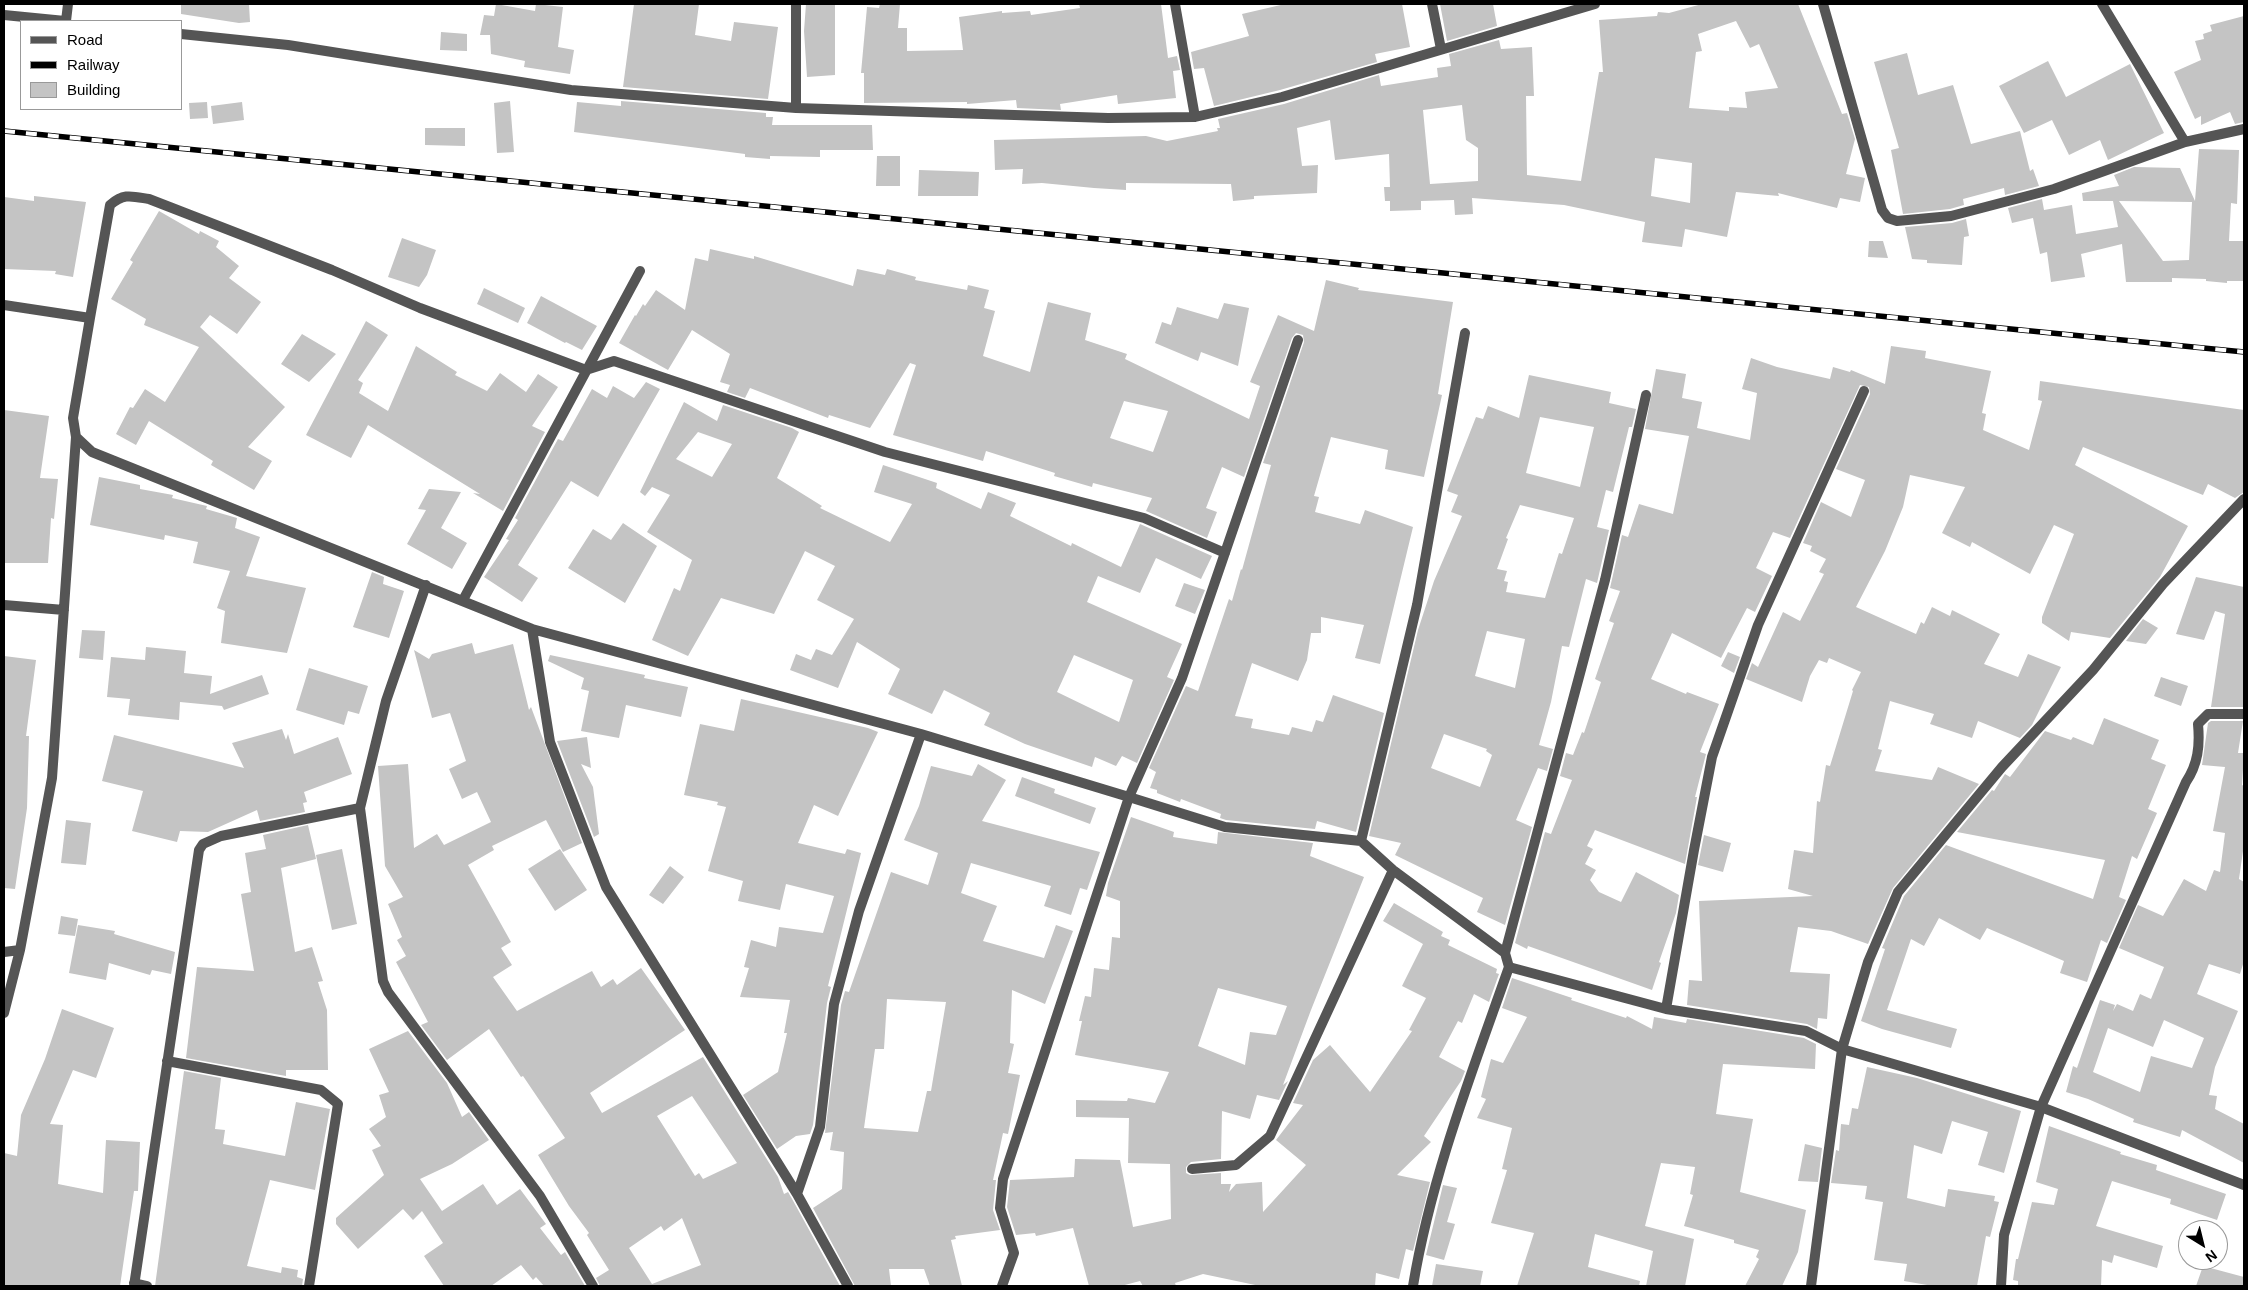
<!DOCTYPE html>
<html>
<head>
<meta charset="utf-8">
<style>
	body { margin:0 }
	#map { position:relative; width:2248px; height:1290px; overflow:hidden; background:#fff; font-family:Arial,sans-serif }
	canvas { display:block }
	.frame { position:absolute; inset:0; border:5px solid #000; pointer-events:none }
	.legend { position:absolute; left:20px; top:20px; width:162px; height:90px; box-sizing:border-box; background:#fff; border:1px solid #999; margin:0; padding:6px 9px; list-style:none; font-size:15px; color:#000 }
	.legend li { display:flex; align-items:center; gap:10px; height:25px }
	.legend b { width:25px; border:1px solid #999 }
	.north { position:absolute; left:2178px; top:1220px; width:50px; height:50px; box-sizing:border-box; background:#fff; border:1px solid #999; border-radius:50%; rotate:144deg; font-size:14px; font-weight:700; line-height:20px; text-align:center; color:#000 }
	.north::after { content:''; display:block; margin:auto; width:18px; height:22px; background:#000; clip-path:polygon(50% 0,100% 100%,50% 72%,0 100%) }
</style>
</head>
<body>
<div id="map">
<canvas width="2248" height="1290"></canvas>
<div class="frame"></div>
<ul class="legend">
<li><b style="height:6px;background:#555"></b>Road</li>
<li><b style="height:6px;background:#000"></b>Railway</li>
<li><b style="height:14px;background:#c4c4c4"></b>Building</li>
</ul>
<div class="north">N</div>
</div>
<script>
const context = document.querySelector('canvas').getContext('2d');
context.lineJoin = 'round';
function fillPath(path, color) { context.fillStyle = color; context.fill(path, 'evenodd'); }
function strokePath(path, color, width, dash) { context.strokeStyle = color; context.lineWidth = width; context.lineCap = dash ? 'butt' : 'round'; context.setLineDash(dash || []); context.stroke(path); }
fillPath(new Path2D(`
	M181,4H249L250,22L239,23L181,14Z
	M496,4L535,11L536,4L563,7L558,47L574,50L570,74L524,67L525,61L491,54L490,35H480L484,15L494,16Z
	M634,4H699L695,35L731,41L734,22L778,27L768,99L623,87Z
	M806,4H835V75L807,77L804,31Z
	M880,4H900L898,28H907V51L963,50L959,17L1002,11V13L1030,11L1031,15L1080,8L1079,4H1161L1168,58L1177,56L1180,70L1173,71L1176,98L1118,104L1117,95L1060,104L1061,110L1017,108L1016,100L967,104V102L864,103V73H861L867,7L879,8Z
	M1285,4H1402L1410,47L1375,54L1377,62L1280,90L1214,106L1204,68L1194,69L1191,52L1249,36L1242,14Z
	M1440,4H1493L1497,26L1447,41Z
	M1702,4H1798L1842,114L1847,113L1855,139L1846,174L1865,178L1860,202L1840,198L1837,208L1778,193L1779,196L1736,192L1727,237L1685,229L1682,247L1642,242L1645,222L1564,205L1472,198L1473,214L1455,215L1454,200L1421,201V210L1390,211V201H1385L1384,187H1390L1389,154L1335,160L1330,120L1297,128L1302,166L1318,165L1317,193L1254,196V199L1233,201L1231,184L1126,183V190L1094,188L1042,183L1022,184L1023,169L995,170L994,140L1146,136L1167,141L1218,131L1217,128H1220L1218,119L1284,104L1379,75L1381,86L1438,77L1437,68L1451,66L1449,54L1499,40L1501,49L1532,47L1534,96H1526L1527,175L1581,181L1599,72H1603L1599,20L1657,16L1658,12L1669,13ZM1736,21L1750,48L1759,44L1778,88L1745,92L1747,108L1729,107V111L1689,108L1696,52L1702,51L1698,34ZM1462,105L1466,140L1478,148V181L1430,184L1423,110ZM1655,158L1692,163L1690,203L1651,196Z
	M2244,16V122L2235,124L2230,112L2201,125V116L2195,119L2174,72L2201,60L2195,41L2204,39L2203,34L2212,31L2210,25Z
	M441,32L467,34V51L440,50Z
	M1907,53L1918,95L1953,85L1971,144L2020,131L2030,171L2033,169L2039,186L2005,195L2004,188L1963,199L1964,205L1950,209L1903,214L1891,150L1899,148L1874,62Z
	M2048,61L2066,97L2130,64L2164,133L2108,160L2100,140L2069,155L2052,120L2024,133L1999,86Z
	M510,101L514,152L497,153L494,103Z
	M621,101L766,113V117H773L772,125H872L873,150H820V157L770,156V159L745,157V154L574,132L577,102L621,106Z
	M207,102L208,118L190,119L189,103Z
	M242,102L244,120L213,124L211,106Z
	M425,128H465V146L425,145Z
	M2199,149L2239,150L2237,204L2231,203L2229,241H2244V281H2227V283L2206,281V279L2172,278V282H2126L2122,244L2081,254L2085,277L2051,282L2047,252L2040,254L2033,218L2012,223L2008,208L2042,199L2044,210L2072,205L2076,234L2118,227L2113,201H2083L2082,193L2119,186L2114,175L2134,167L2180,168L2195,201ZM2119,201L2192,202L2189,260L2163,261Z
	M877,156H900V186H876Z
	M919,170L979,172L978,196H918Z
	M34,196L86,202L73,277L55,274L56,271L4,269V197L34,201Z
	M159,211L199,234L200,231L219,241L216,247L239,266L229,278L261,302L237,334L210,315L200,327L285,407L248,447L272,461L254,490L211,465L213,461L149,421L136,445L116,434L130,407L133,408L145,389L165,402L199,347L144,325L146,319L111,299L133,262L130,260Z
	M1966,219L1969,236L1964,237L1962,265L1927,263V260L1912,259L1905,227L1952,223Z
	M402,238L436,250L427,275L419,287L388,277Z
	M1869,241H1883L1888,258L1868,257Z
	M710,249L754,259V256L853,286L857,269L885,275L887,269L916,277L915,280L967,290L968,285L989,290L984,308L995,311L983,356L1030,372L1048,302L1091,313L1085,340L1127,354L1125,359L1249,419L1260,386L1250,382L1278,315L1314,331L1326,280L1359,288L1358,290L1453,302L1438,394L1442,395L1424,477L1385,469L1388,450L1331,437L1314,496L1319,497L1315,512L1360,524L1365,510L1413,527L1380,664L1355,658L1364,625L1321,617V633H1311L1307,660L1298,681L1252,663L1235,716L1253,719L1251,728L1289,735L1292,727L1312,732L1316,720L1323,722L1333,695L1384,713L1356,832L1317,821L1315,829L1226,820L1220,818L1221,814L1181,799L1180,802L1157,793V790L1150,788L1156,772L1149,768L1186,686L1198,691L1229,599L1232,601L1241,569L1242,570L1271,465L1263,463L1304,342L1303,335L1296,333L1292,338L1244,477L1222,467L1206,508L1217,512L1207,538L1146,511L1152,498L1093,483L1092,487L1054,476L1055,473L986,451L983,461L893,435L916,365L910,363L870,428L829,415L828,418L750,388L745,398L727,392L730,385L720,382L730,354L692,330L668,370L619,343L635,315L636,316L643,304L645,306L656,290L685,310L695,258L708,261ZM1124,401L1168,411L1153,452L1110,438Z
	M484,288L525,308L518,323L477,304Z
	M541,296L597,326L582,350L566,342L565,343L527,323Z
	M1224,303L1249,308L1238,366L1201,352L1198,361L1155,343L1162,322L1171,325L1177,307L1218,319Z
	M366,321L388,335L358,380L363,383L359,393L388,411L416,346L457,372L455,375L487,391L500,373L526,392L538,374L558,387L532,426L545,432L503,511L473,493L480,494L368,425L351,458L306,435Z
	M302,334L336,354L309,382L281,364Z
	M1891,346L1926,351L1925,358L1991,371L1982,413L1986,414L1983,430L2029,450L2042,401L2038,400L2040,381L2244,410V492L2235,498L2208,484L2203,495L2083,447L2075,465L2188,526L2160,577L2110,638L2071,632L2069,641L2042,623V617L2074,534L2054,525L2030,574L1972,542L1970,547L1942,533L1965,487L1910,475L1903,507L1885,551L1856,607L1916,634L1921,622L1924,624L1932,607L1950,616L1952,610L2000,634L1984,664L2018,677L2028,654L2061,667L2032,725L2020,738L1978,721L1972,738L1930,724L1934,714L1890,701L1878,749L1882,750L1875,771L1932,780L1938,767L1979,784L1893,888L1868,944L1831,931L1798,927L1790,972L1830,974L1827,1019L1818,1018L1817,1029L1807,1024L1687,1005L1689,980L1702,981L1699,901L1813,896L1788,889L1794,850L1813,853L1817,801L1820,802L1826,765L1830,766L1853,691L1852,690L1861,672L1829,658L1827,663L1819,660L1810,676L1802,702L1746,679L1752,663L1758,667L1783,612L1800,621L1824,574L1819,572L1826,559L1810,551L1812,546L1803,543L1821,502L1851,517L1865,480L1836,469L1870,394L1869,387L1860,385L1790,538L1773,532L1756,568L1772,576L1755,612L1747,608L1721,658L1672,633L1651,679L1686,694L1687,692L1719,704L1700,752L1706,754L1695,797H1697L1685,864L1595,830L1587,846L1593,849L1585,864L1596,870L1590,880L1599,892L1621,902L1636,872L1679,895L1676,913L1659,962L1661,963L1652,990L1528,946L1527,949L1515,943L1545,832L1551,834L1572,780L1560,776L1566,753L1573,755L1582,732L1584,733L1601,682L1595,679L1614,623L1609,621L1620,591L1610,588L1622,535L1628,537L1639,504L1673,514L1689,436L1645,429L1656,369L1686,374L1682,398L1702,402L1697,428L1750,440L1757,393L1742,389L1751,358L1777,367L1830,379L1833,367L1850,372L1851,370L1885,384Z
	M1529,375L1611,392L1609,403L1636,409L1632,427H1629L1613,492L1606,490L1597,527L1609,530L1597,583L1586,579L1569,647L1562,646L1551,702L1539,745L1553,749L1547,771L1538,768L1516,820L1532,827L1505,925L1477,912L1483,898L1395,855L1401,843L1369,836L1418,630L1434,581L1462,516L1451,512L1458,495L1447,491L1476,417L1483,419L1488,406L1519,418ZM1540,417L1594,427L1580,487L1526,473ZM1520,505L1574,518L1562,554L1559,553L1545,598L1506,592L1508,582L1504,581L1507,571L1497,569L1508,539L1506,538ZM1487,631L1525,639L1515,688L1475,676ZM1444,734L1487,749L1486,751L1492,755L1480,787L1431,768Z
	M646,382L660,389L598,497L571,481L518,565L538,578L522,602L484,577L509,540L506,539L518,520L515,518L558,439L563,441L592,389L607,398L613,386L634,398Z
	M684,402L717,421L723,405L792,428L799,432L777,478L822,506L820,508L890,542L912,504L874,492L883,465L937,483L936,488L981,509L988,492L1016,503L1010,516L1071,546L1072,543L1121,567L1140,524L1212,556L1201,579L1156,558L1140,593L1098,576L1087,602L1182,644L1167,677L1174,680L1137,763L1122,756L1116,766L1095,757L1092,767L1025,744L984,725L990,713L944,690L932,714L888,694L900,669L857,642L838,688L790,670L796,654L811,660L816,649L832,655L854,619L817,600L835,566L805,551L774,614L721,598L688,656L652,640L674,588L680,591L692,560L647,532L670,495L652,487L645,496L640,492ZM698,432L732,444L712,477L676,459ZM1074,655L1133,680L1119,722L1057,692Z
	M4,410L49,416L40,478L58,479L54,519L51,518L48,563H4Z
	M99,477L140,485V489L173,495L172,498L207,506L206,509L237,518L235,528L260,537L246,576L306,588L287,653L221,643L225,611L217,608L230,571L193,563L198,542L165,535L164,540L90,525Z
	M429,489L461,492L441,528L467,543L452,569L407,544L426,510L418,509Z
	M623,523L657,546L625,603L568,568L593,529L611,540Z
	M372,572L384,577L383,584L404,591L389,638L353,627Z
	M2196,577L2244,587V707H2211L2225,614L2215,611L2204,640L2176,634Z
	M1184,583L1205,590L1195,614L1175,606Z
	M2143,619L2158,628L2146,644L2126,641Z
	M82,630L105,631L103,660L79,658Z
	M472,643L475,654L513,644L529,710L531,707L582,843L563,852L546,820L492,846L494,850L468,865L511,942L501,948L512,965L493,977L517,1011L592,971L601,987L613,979L617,985L641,968L685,1030L590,1093L602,1113L703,1057L778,1177L784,1194L788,1192L791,1197L840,1286H600L596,1278L609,1270L587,1235L589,1233L569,1206L538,1155L565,1138L523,1076L521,1077L489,1029L447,1060L421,1025L428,1022L396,962L406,956L397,940L402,937L388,904L403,897L385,866L378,766L408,764L414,848L437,834L444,845L491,822L477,792L462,799L449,769L466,761L450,713L432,718L414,650L429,659L432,654ZM692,1096L737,1163L703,1179L699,1173L695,1176L657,1116ZM682,1218L701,1265L652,1284L629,1248L661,1226L664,1231Z
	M146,647L186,651L184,673L212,676L210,694L262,675L269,694L224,710L222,706L180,702L179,720L128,715L130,699L107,697L111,657L145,660Z
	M1728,652L1740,657L1734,673L1721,666Z
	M550,655L645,675L644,678L688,687L681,717L626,705L619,738L581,731L589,691L581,689L584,678L548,661Z
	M4,656L36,660L26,736H29L27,808L15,889L4,888Z
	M309,668L368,686L359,714L348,711L344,725L296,710Z
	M2161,677L2188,686L2181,706L2154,696Z
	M741,699L868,728L878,732L838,816L814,805L798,843L845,854L847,849L861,853L828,986L831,987L827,1003L813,1125L810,1134L796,1136L777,1149L743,1095L778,1072L787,1033H784L790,1000L740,997L749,968L744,967L751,940L776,947L779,927L823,933L834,896L786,884L780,910L738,901L743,881L708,871L726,807L717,805L718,802L684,795L700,724L734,731Z
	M2104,718L2159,740L2151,759L2166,765L2148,809L2157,813L2137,859L2132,856L2119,897L2126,900L2107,943L2101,940L2087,982L2060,973L2064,961L1987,928L1980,940L1939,918L1924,946L1911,939L1887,1010L1957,1029L1951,1048L1882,1029L1861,1021L1885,949L1882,948L1904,896L1946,845L2093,899L2105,860L1957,832L1992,790L1994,791L2005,774L2010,777L2045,731L2071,740L2073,737L2093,745Z
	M2211,721H2243L2238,753H2244L2242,785L2244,786V844L2239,879L2244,882V961L2240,974L2209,964L2197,994L2238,1011L2215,1067L2209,1095L2217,1096L2215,1109L2244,1124V1163L2182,1130L2180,1137L2133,1122L2134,1119L2088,1099L2066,1092L2073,1066L2077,1068L2100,1000L2115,1005L2113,1011L2117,1004L2133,1011L2140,994L2151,999L2164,967L2119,948L2138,905L2163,916L2184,879L2206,891L2214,870L2220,872L2225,833L2213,831L2225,767L2202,765L2208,723ZM2164,1020L2204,1038L2192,1068L2151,1056L2140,1092L2093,1072L2108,1028L2153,1047Z
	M282,729L286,740L288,734L294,754L338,737L352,774L304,792L307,802L303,803L305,812L260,821L257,810L208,832L180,831L177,842L132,831L143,791L102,781L114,735L244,768L232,743Z
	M587,737L591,768L581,764L593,787L599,834L594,837L557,741Z
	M978,764L1006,780L982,821L1100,852L1087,890L1080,888L1071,915L1044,906L1051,886L971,863L961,893L997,906L983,941L1044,958L1056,925L1073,931L1045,1004L1012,990L1010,1043L1014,1044L1008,1073L1020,1075L1008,1134L1003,1133L993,1180H996L993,1210L1000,1230L955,1236L956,1239L951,1240L962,1286H930L924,1269H889L891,1286H855L813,1208L842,1189L844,1152L830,1150L833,1132L825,1133L841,1005L845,991L849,992L891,872L928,885L938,853L904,840L919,806L931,766L972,776ZM887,999L946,1002L931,1091H927L918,1132L864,1128L875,1049H884Z
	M1022,777L1055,789L1054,793L1096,808L1090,824L1015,796Z
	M1131,817L1174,832L1173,837L1217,844L1218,832L1313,843L1310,856L1364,877L1311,1010L1283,1085L1288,1081L1279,1100L1257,1095L1250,1119L1222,1111L1221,1159L1191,1162L1186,1167V1173L1190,1175L1221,1173V1184H1231L1229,1192L1236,1184L1262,1182L1263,1212L1306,1165L1276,1140L1303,1105L1293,1103L1313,1060L1330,1045L1370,1092L1412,1031L1409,1030L1426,998L1402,986L1423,944L1383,921L1394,903L1443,932L1441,936L1450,940L1448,945L1497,969L1496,973L1499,974L1489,1002L1474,994L1462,1023L1458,1021L1439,1057L1465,1071L1461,1081L1424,1136L1431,1142L1397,1175L1430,1182L1413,1251L1406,1249L1399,1279L1376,1273L1375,1286H1260L1203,1274L1175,1283L1176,1286H1143L1140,1281L1121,1286H1089L1073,1228L1036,1236L1035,1233L1016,1235L1007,1207L1010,1180L1074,1177L1075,1159L1120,1160L1133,1227L1171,1219L1170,1164L1128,1163L1129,1118L1076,1117V1100L1127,1101L1128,1098L1155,1103L1169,1072L1075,1055L1082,1021H1079L1085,996L1091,997L1094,968L1109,970L1112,937L1120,938V901L1106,896L1108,883ZM1218,988L1287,1006L1276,1035L1250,1032L1245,1065L1198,1046Z
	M66,820L91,823L86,865L61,863Z
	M308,825L316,859L281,868L295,952L312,947L323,981L318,982L327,1010L328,1070H286V1076L186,1058L197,967L254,971L241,894L251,892L245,853L266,849L263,835Z
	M1704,835L1731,843L1723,872L1698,865Z
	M342,849L357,924L332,930L316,855Z
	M560,849L587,890L555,911L528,869Z
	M670,866L684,877L663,904L649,895Z
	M61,916L78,919L75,936L58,934Z
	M78,925L115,931L114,934L175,952L171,974L152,970L150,975L109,963L106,980L69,973Z
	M1512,978L1572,998L1571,1000L1626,1018L1627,1016L1652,1029L1654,1017L1686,1023L1687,1019L1804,1038L1816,1044L1815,1069L1723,1064L1716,1114L1753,1119L1740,1192L1806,1210L1798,1252L1782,1286H1745L1759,1259L1756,1257L1759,1250L1734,1243V1240L1684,1226L1693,1195L1690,1194L1695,1167L1661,1163L1645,1226L1694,1239L1685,1286H1646L1653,1251L1595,1234L1588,1267L1640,1281L1639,1286H1517L1534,1233L1491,1223L1507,1170L1502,1169L1512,1128L1477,1118L1486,1099L1481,1097L1491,1059L1503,1063L1527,1017L1502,1008Z
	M62,1009L114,1028L96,1078L73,1070L50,1124L63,1125L58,1184L103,1193L106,1140L140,1142L138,1191H134L120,1286H4V1153L17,1156L21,1115L45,1059Z
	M408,1031L447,1083L462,1117L469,1112L489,1140L452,1164L420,1179L442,1211L483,1184L497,1205L520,1189L546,1224L540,1228L561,1255L565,1252L585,1286H544L536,1277L533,1280L521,1265L491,1286H444L424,1256L443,1243L422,1211L413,1220L403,1209L358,1249L336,1224V1218L384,1175L372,1150L381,1146L369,1129L386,1117L379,1095L389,1092L369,1049Z
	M1867,1067L1917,1078L2021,1111L2004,1173L1978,1165L1988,1132L1952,1121L1942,1154L1914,1145L1907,1198L1945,1207L1948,1189L1995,1196L1994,1201L1999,1202L1990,1237L1986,1236L1977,1286H1933L1904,1281L1907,1264L1874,1260L1883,1202L1865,1199L1867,1186L1831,1183L1836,1150L1839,1151L1841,1124L1849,1125L1852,1108L1858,1109Z
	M184,1071L221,1078L215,1129L225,1130L223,1144L285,1156L296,1102L330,1109L315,1190L270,1180L247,1266L281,1273L282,1267L298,1270L297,1277L303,1279L302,1286H155Z
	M2049,1126L2121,1152L2120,1154L2157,1165L2156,1170L2226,1194L2217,1220L2170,1204L2171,1199L2112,1181L2096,1226L2163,1246L2157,1268L2114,1255L2112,1263L2102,1260L2101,1286H2018V1281L2013,1280L2016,1259H2018L2032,1202L2054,1205L2058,1189L2036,1182Z
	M1805,1144L1822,1148L1818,1182L1798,1181Z
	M1443,1185L1457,1188L1447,1222L1455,1224L1444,1260L1426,1255Z
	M1436,1264L1483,1271L1480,1286H1432Z
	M2203,1266L2244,1277V1286H2196Z`), '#c4c4c4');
strokePath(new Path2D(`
	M1175,4L1195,117
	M1432,4L1441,49
	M1823,4L1882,210L1888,218L1897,221L1951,216L2054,189L2185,142L2244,129
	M2102,4L2185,142
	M4,15L65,21
	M66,21L68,4
	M181,34L288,45L571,90L796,108L1108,118L1195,117L1282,97L1595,4
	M796,108V4
	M4,305L90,318L73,418L76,437L52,778L20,950L4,1013
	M90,318L110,205C124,193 131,196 149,199L332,270L420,308L586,370L614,361L885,452L1144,518L1225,553
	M1465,333L1417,605L1361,841L1393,870L1505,953
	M1298,340L1182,678L1129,797L1225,827L1361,841
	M76,437L92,452L532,629L921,734L1129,797L1003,1179L1000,1208L1014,1253L1002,1286
	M426,585L386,701L360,808L383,981L388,992L540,1196L593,1286
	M463,600L640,271
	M4,605L64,610
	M532,629L550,742L606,887L797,1194L848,1286
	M4,952L20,950
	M1509,967L1505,953L1605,580L1646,395
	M1666,1009L1694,850L1712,757L1758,625L1864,391
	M167,1061L321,1090L338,1104L309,1286
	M1192,1169L1236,1165L1270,1136L1393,870
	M797,1194L820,1127L834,1004L859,911L921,734
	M134,1283L147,1286
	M134,1286L199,850L203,844L221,836L360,808
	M1413,1286C1431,1177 1472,1072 1509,967L1666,1009L1806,1031L1842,1049L2041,1107L2244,1185
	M1811,1286L1842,1049L1868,962L1898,892L2002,767L2093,670L2163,584L2244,499
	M2001,1286L2004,1235L2041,1107L2186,782C2198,764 2200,746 2198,724L2208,714H2244`), '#555', 10);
const rail = new Path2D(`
	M4,131L2244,352`);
strokePath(rail, '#000', 5.5);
strokePath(rail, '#fff', 4, [11]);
</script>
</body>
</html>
